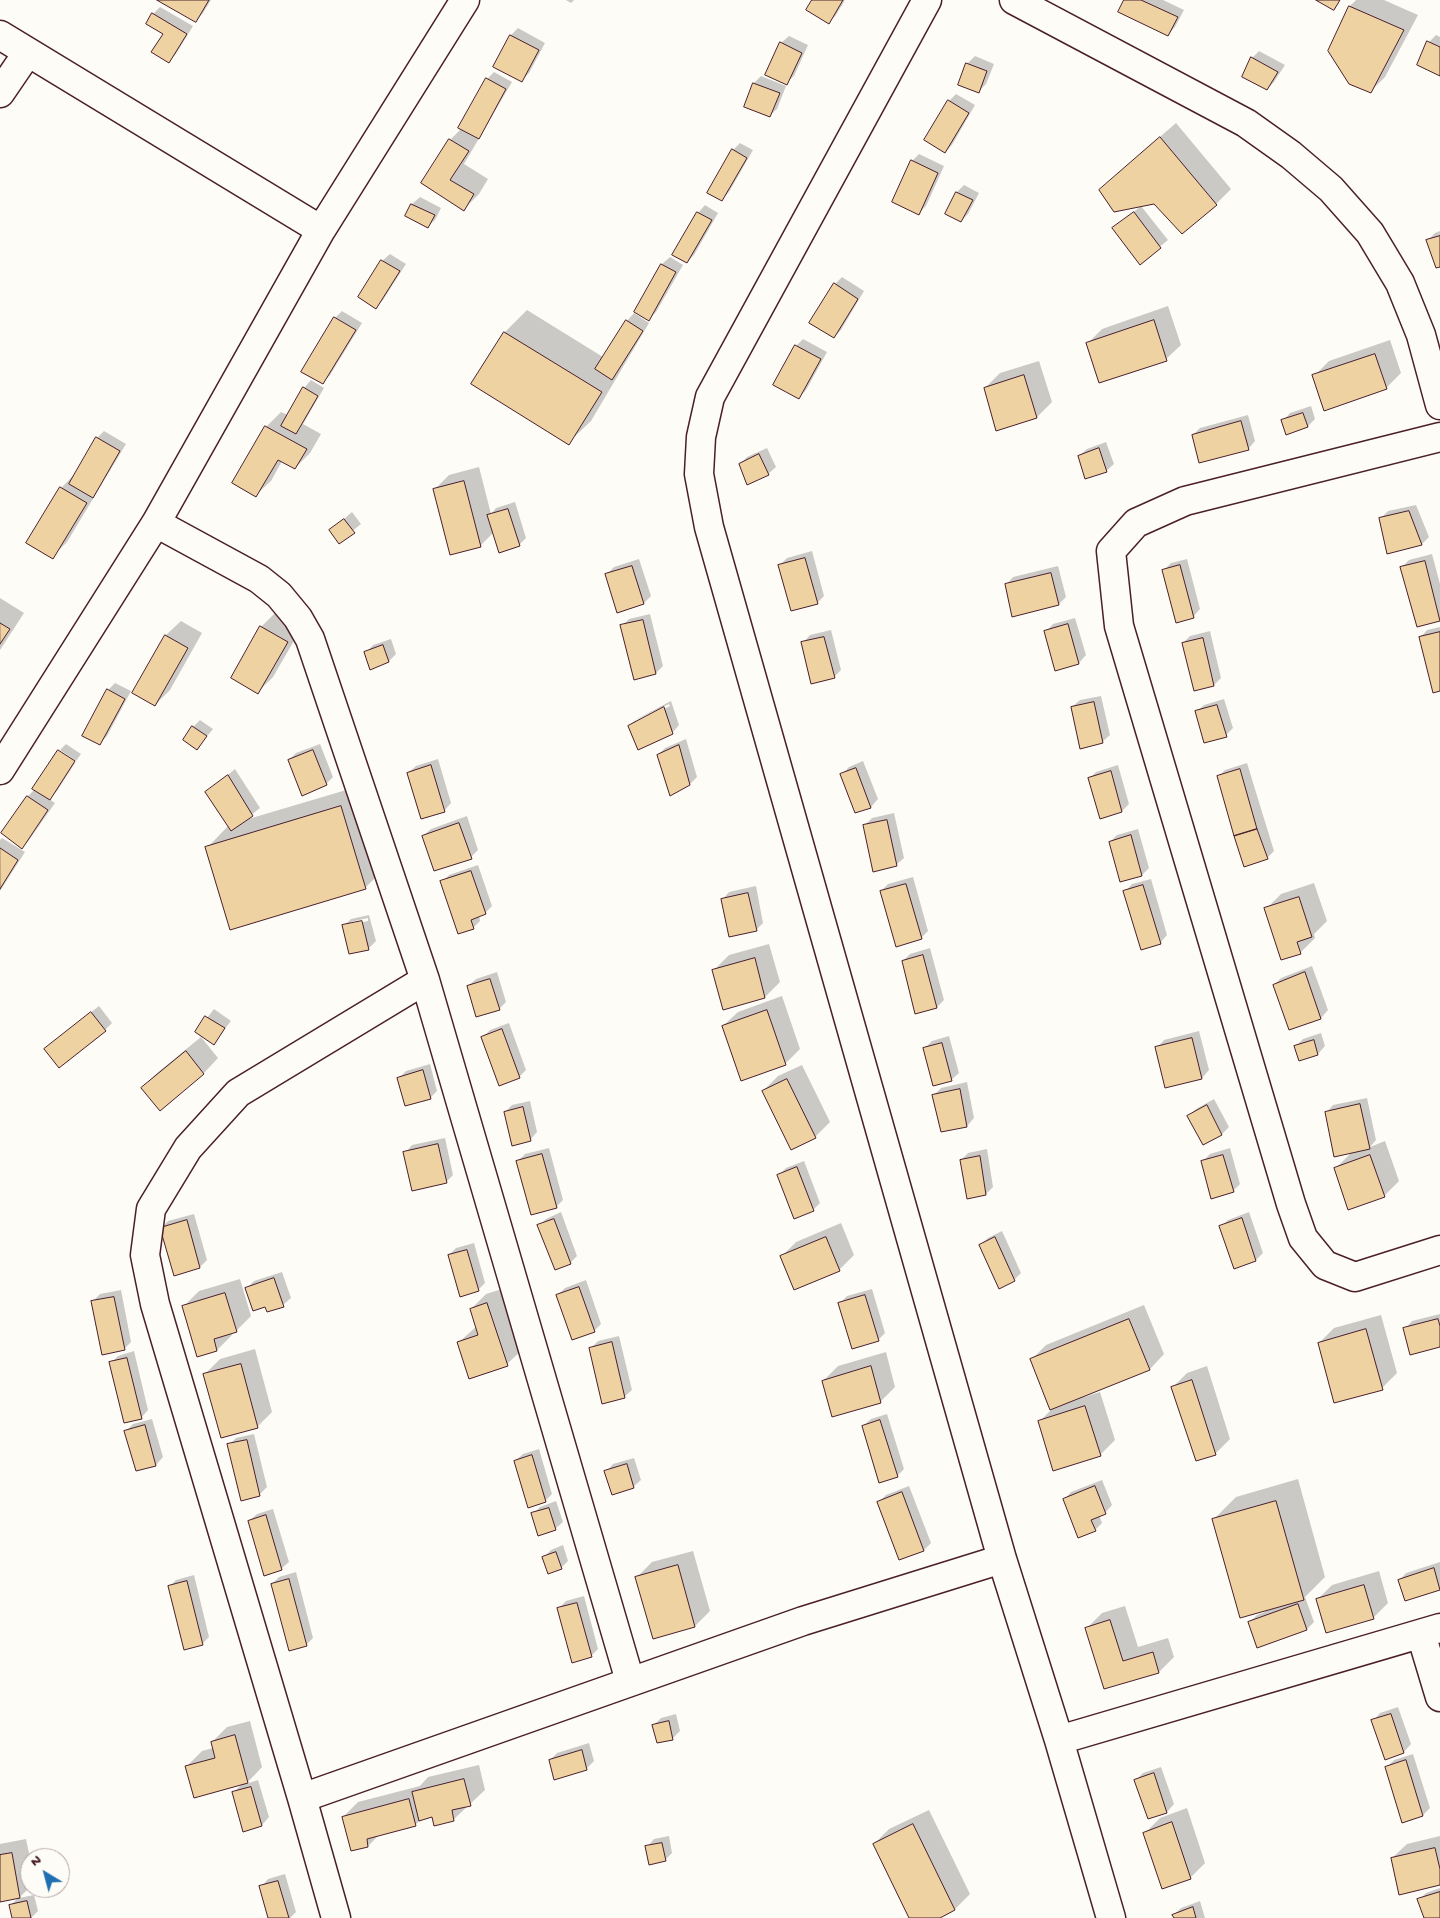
<!DOCTYPE html>
<html>
<head>
<meta charset="utf-8">
<style>
	body { margin:0 }
	#map { position:relative; width:1440px; height:1918px; overflow:hidden; background:#fdfcf7; font-family:"Gochi Hand",sans-serif }
	canvas { display:block }
	.north { position:absolute; left:20px; top:1848px; width:50px; height:50px; box-sizing:border-box; background:#fdfcf7; border:1px solid #b5a4a5; border-radius:50%; rotate:323deg; font-size:14px; font-weight:700; line-height:20px; text-align:center; color:#4a1f2b }
	.north::after { content:''; display:block; margin:auto; width:18px; height:22px; background:#1f6fb2; clip-path:polygon(50% 0,100% 100%,50% 72%,0 100%) }
</style>
</head>
<body>
<div id="map">
<canvas width="1440" height="1918"></canvas>
<div class="north">N</div>
</div>
<script>
const context = document.querySelector('canvas').getContext('2d');
context.lineJoin = 'round';
function fillPath(path, color) { context.fillStyle = color; context.fill(path, 'evenodd'); }
function strokePath(path, color, width, dash) { context.strokeStyle = color; context.lineWidth = width; context.lineCap = dash ? 'butt' : 'round'; context.setLineDash(dash || []); context.stroke(path); }
fillPath(new Path2D(`
	M160,0H211L203,13L196,21Z
	M566,0H574L571,3Z
	M813,0H845L836,15L829,22Z
	M1126,0H1163L1184,10L1175,27L1168,35Z
	M1356,0H1384L1418,15L1385,77L1370,92L1329,51L1350,6Z
	M160,7L193,26L176,54L169,61L164,34L153,14Z
	M518,28L545,43L529,73L522,80L495,66L511,35Z
	M1436,35L1440,37V74L1429,42Z
	M789,36L808,45L794,76L786,83L781,43Z
	M1259,51L1285,65L1274,82L1267,89L1252,58Z
	M975,56L994,64L986,84L979,91L967,64Z
	M494,72L512,82L464,164L488,179L479,194L464,209L423,183L450,140L462,128L487,79Z
	M761,76L786,86L777,109L769,116L754,83Z
	M956,94L975,105L952,145L945,152L949,101Z
	M1176,123L1231,189L1216,204L1154,203L1116,175Z
	M740,143L753,150L729,192L722,199L733,150Z
	M919,154L944,166L926,206L919,213L912,161Z
	M964,185L979,193L968,214L961,221L947,214L957,192Z
	M420,197L441,208L435,220L427,227L407,216L412,204Z
	M705,205L718,213L694,255L687,262L674,255L698,213Z
	M1141,206L1168,240L1140,263L1114,228Z
	M1440,231V266L1428,240L1435,233Z
	M390,254L406,264L383,300L376,307L382,261Z
	M670,257L683,265L656,312L649,319L635,312L662,264Z
	M842,277L864,291L841,330L834,337L835,284Z
	M1168,306L1181,345L1166,359L1087,344L1102,329Z
	M527,310L603,357L627,321L634,313L649,323L591,421L568,443L472,383L505,332Z
	M342,311L362,323L330,375L322,383L335,318Z
	M803,339L827,352L806,390L799,397L796,346Z
	M1390,340L1401,373L1386,388L1314,376L1329,361Z
	M1039,361L1052,402L1037,417L985,388L1000,373Z
	M311,380L324,388L303,424L321,434L310,453L295,468L282,461L271,481L256,495L234,483L266,427L281,412L288,415L304,388Z
	M1311,406L1315,419L1308,426L1283,421L1290,413Z
	M1248,415L1255,441L1248,449L1193,435L1200,428Z
	M104,431L126,444L67,542L52,557L61,488L76,473L97,438Z
	M1106,442L1114,464L1106,471L1079,456L1087,449Z
	M767,448L776,467L768,474L740,464L747,457Z
	M479,467L491,514L496,508L515,502L526,538L519,545L494,532L480,546L434,490L449,475Z
	M1416,505L1429,537L1422,544L1388,552L1381,518L1388,511Z
	M352,512L361,524L339,542L330,531Z
	M812,551L824,596L817,603L780,565L787,558Z
	M1432,554L1440,584V620L1417,626L1402,567L1409,560Z
	M639,559L651,596L644,603L618,611L606,575L614,567Z
	M1187,559L1200,609L1193,617L1164,570L1171,563Z
	M1058,566L1066,597L1059,604L1006,585L1013,577Z
	M0,598L24,613L0,650Z
	M276,612L302,627L273,677L258,692L261,627Z
	M650,614L663,666L656,673L622,626L629,619Z
	M1075,618L1086,655L1079,663L1056,669L1046,632L1053,624Z
	M181,621L202,633L170,690L155,705L166,635Z
	M1440,627V690L1420,638L1427,630Z
	M831,630L841,670L834,677L803,643L810,635Z
	M1210,631L1221,678L1214,685L1195,690L1183,643L1190,636Z
	M391,639L396,654L389,661L371,668L366,653L373,645Z
	M115,683L131,691L107,736L99,744L108,690Z
	M1101,696L1110,735L1102,742L1072,707L1080,700Z
	M1224,699L1233,728L1226,735L1196,712L1204,705Z
	M671,701L679,725L672,733L629,726L637,719ZM669,704L670,706L636,723V720Z
	M200,720L213,729L197,748L193,727Z
	M686,739L697,777L690,784L658,755L665,748Z
	M66,744L81,754L76,761L60,750Z
	M320,744L333,777L326,784L289,760L296,753Z
	M58,752L75,763L57,791L49,799L55,803L29,840L22,847L3,833L28,796L35,789Z
	M438,759L451,803L444,811L408,773L416,766Z
	M863,761L878,799L871,807L856,812L842,774L849,767Z
	M1247,763L1274,851L1267,858L1218,777L1225,770Z
	M1118,765L1129,804L1122,811L1100,817L1089,779L1096,772Z
	M235,769L260,808L245,820L363,785L387,866L365,888L207,848L229,825L206,793Z
	M894,813L904,858L896,865L865,825L872,818Z
	M467,816L478,850L471,857L423,836L431,829Z
	M1138,829L1149,868L1142,875L1110,842L1117,835Z
	M2,838L25,852L0,891V840Z
	M478,865L492,906L485,913L479,915L480,921L473,928L442,882L449,875Z
	M913,877L928,931L921,938L881,891L888,884Z
	M1151,879L1167,935L1160,943L1125,892L1132,884Z
	M1314,883L1327,921L1314,934L1315,938L1300,953L1266,909L1281,894Z
	M756,886L763,923L756,930L722,900L729,892Z
	M369,915L376,941L368,949L344,926L351,919ZM368,918V921L350,925V922Z
	M769,944L780,982L765,997L714,970L729,955Z
	M930,948L944,1000L937,1007L903,961L910,954Z
	M1312,966L1328,1010L1321,1018L1290,1029L1274,985L1281,978Z
	M497,972L506,1002L499,1009L468,986L476,979Z
	M782,996L800,1049L785,1064L723,1026L738,1012Z
	M99,1006L112,1023L105,1030L53,1042Z
	M214,1009L231,1021L214,1043L196,1032Z
	M509,1023L526,1070L519,1077L483,1037L490,1030Z
	M1199,1031L1209,1070L1202,1078L1157,1048L1164,1040Z
	M1321,1033L1325,1046L1318,1054L1300,1059L1296,1046L1303,1039Z
	M949,1036L959,1073L951,1080L925,1048L932,1041Z
	M201,1037L218,1058L204,1073L160,1109L142,1088L157,1073Z
	M430,1064L437,1091L430,1098L399,1078L406,1071Z
	M802,1065L830,1122L815,1137L763,1091L778,1076Z
	M967,1082L974,1118L967,1126L934,1095L941,1088Z
	M1367,1098L1376,1140L1370,1147L1385,1141L1399,1181L1384,1196L1349,1208L1335,1169L1353,1151L1326,1113L1333,1105Z
	M1214,1099L1229,1127L1222,1134L1189,1116L1196,1109Z
	M530,1101L537,1132L530,1140L505,1112L512,1105Z
	M445,1138L453,1175L446,1182L405,1153L412,1145Z
	M549,1148L563,1200L556,1207L518,1161L525,1154Z
	M1230,1148L1240,1184L1233,1191L1202,1162L1210,1154Z
	M987,1149L993,1187L986,1194L961,1160L968,1153Z
	M804,1161L820,1203L813,1210L779,1175L786,1168Z
	M561,1212L577,1256L570,1263L539,1226L546,1219Z
	M1249,1212L1263,1253L1256,1260L1221,1227L1228,1220Z
	M194,1214L207,1260L200,1267L161,1228L168,1221Z
	M841,1223L854,1255L839,1270L781,1257L796,1242Z
	M1002,1231L1021,1273L1014,1280L980,1245L988,1238Z
	M474,1243L485,1283L478,1290L449,1255L456,1248Z
	M282,1272L291,1298L283,1305H266L247,1288L254,1281Z
	M240,1279L251,1316L236,1331L231,1333L232,1335L217,1350L184,1306L199,1291Z
	M586,1280L601,1324L594,1331L558,1295L565,1288Z
	M502,1289L522,1350L507,1364L459,1342L477,1326L471,1309L486,1294Z
	M872,1289L885,1333L878,1340L840,1303L847,1296Z
	M121,1290L131,1342L124,1349L93,1301L100,1294Z
	M1144,1305L1164,1354L1150,1369L1083,1396L1084,1397L1100,1392L1115,1440L1100,1455L1039,1422L1051,1410L1031,1360L1046,1345Z
	M1440,1314V1346L1405,1329L1412,1321Z
	M1381,1315L1397,1373L1382,1388L1319,1343L1334,1328Z
	M619,1336L632,1390L624,1397L591,1348L598,1341Z
	M255,1349L272,1412L257,1427L205,1374L220,1359Z
	M134,1351L148,1410L141,1418L111,1363L118,1356Z
	M886,1352L895,1387L880,1402L823,1381L838,1366Z
	M1207,1366L1230,1439L1215,1454L1172,1388L1187,1373Z
	M887,1414L904,1469L897,1476L863,1426L871,1419Z
	M152,1419L163,1457L156,1465L126,1431L133,1424Z
	M254,1434L267,1487L259,1495L229,1445L236,1438Z
	M539,1449L552,1494L545,1501L515,1461L523,1454Z
	M634,1458L641,1480L633,1487L606,1472L613,1464Z
	M1298,1479L1325,1577L1305,1597L1314,1622L1307,1629L1250,1622L1257,1615L1265,1612L1264,1610L1214,1519L1236,1497Z
	M1102,1480L1112,1505L1105,1513L1099,1515L1102,1523L1095,1530L1064,1500L1071,1492Z
	M909,1486L931,1543L924,1550L879,1502L886,1495Z
	M556,1501L563,1522L555,1529L533,1514L540,1507Z
	M273,1509L289,1562L281,1569L249,1521L257,1514Z
	M563,1545L568,1561L561,1568L544,1557L551,1550Z
	M693,1551L710,1611L695,1626L654,1637L637,1577L652,1562Z
	M1440,1562V1589L1406,1600L1399,1581L1406,1573Z
	M1379,1571L1388,1603L1373,1618L1317,1600L1332,1585Z
	M296,1572L313,1638L306,1645L272,1584L279,1577Z
	M194,1575L209,1637L202,1644L169,1587L176,1580Z
	M584,1596L598,1649L591,1656L559,1608L566,1601Z
	M1125,1606L1138,1647L1168,1638L1174,1657L1159,1672L1105,1688L1087,1628L1102,1613Z
	M1398,1707L1411,1744L1404,1752L1373,1721L1380,1713Z
	M676,1714L680,1731L672,1739L654,1725L661,1718Z
	M250,1721L262,1767L246,1784L258,1780L269,1817L262,1825L233,1793L242,1784L187,1766L202,1751L213,1748L212,1742L227,1727Z
	M589,1743L594,1761L587,1768L555,1778L550,1760L557,1753Z
	M1413,1754L1430,1808L1423,1815L1386,1768L1394,1760Z
	M479,1765L485,1790L454,1819L435,1824L433,1816L422,1819L415,1825L379,1835L368,1846L343,1817L358,1802L420,1786L428,1777Z
	M1161,1767L1174,1804L1167,1812L1149,1818L1136,1780L1143,1773Z
	M1187,1808L1205,1863L1190,1878L1145,1833L1160,1818Z
	M929,1810L970,1894L955,1909L937,1918H910L874,1844L889,1829Z
	M669,1836L672,1853L665,1860L647,1847L654,1839Z
	M1440,1836V1884L1392,1858L1407,1844Z
	M26,1839L30,1858V1887L19,1898L34,1895L38,1911L31,1918H13L11,1905L19,1897L0,1901V1844Z
	M285,1874L296,1912L290,1918H269L261,1887L268,1879Z
	M1440,1888V1918H1425L1419,1900L1426,1893Z
	M1200,1901L1205,1918H1175L1174,1915L1181,1908Z`), '#0003');
const building = new Path2D(`
	M157,0H209L196,22Z
	M812,0H843L829,24L806,10Z
	M1124,0H1141L1178,17L1168,36L1118,12Z
	M1316,0H1340L1334,10Z
	M1349,6L1404,30L1371,93L1349,84L1328,51Z
	M152,13L187,34L169,63L151,52L163,34L146,24Z
	M510,35L539,50L522,82L493,67Z
	M1427,41L1440,47V76L1417,65Z
	M780,42L802,53L787,85L765,75Z
	M1251,57L1278,72L1267,90L1242,77Z
	M966,63L987,71L979,93L958,85Z
	M486,78L506,89L479,139L458,128Z
	M753,83L780,93L770,117L744,107Z
	M948,100L969,113L945,153L924,140Z
	M1160,137L1217,205L1182,234L1154,204L1114,212L1099,190Z
	M449,139L469,151L450,180L474,194L464,211L421,183Z
	M732,149L747,158L722,201L707,193Z
	M911,160L938,173L919,215L892,202Z
	M956,192L973,200L961,222L945,214Z
	M411,204L435,215L428,228L405,216Z
	M697,212L712,220L687,263L672,255Z
	M1134,212L1161,248L1140,265L1112,228Z
	M1440,236V267L1436,268L1426,240Z
	M381,260L400,271L376,309L358,297Z
	M661,264L676,272L649,321L634,312Z
	M834,283L858,299L834,338L809,323Z
	M334,317L356,330L323,384L301,372Z
	M626,320L643,331L612,380L595,369Z
	M1154,320L1167,361L1099,383L1086,343Z
	M504,332L602,392L569,445L471,384Z
	M795,345L821,359L799,399L773,385Z
	M1375,354L1387,389L1324,411L1312,375Z
	M1024,375L1037,418L996,431L984,388Z
	M303,387L318,396L296,434L281,426Z
	M1303,413L1308,427L1286,435L1281,420Z
	M1241,421L1249,450L1199,463L1192,435Z
	M265,426L307,449L295,469L278,460L256,497L232,483Z
	M96,437L120,451L93,498L69,484Z
	M1099,448L1107,472L1085,479L1078,456Z
	M759,454L769,475L747,485L739,464Z
	M464,481L481,547L450,555L433,489Z
	M60,487L87,503L53,559L26,543Z
	M508,509L520,546L499,553L487,515Z
	M1409,511L1422,545L1387,554L1379,518Z
	M344,519L355,533L339,544L329,530Z
	M805,558L818,604L791,611L778,565Z
	M1425,561L1440,621L1417,627L1400,567Z
	M1180,565L1194,618L1176,623L1162,570Z
	M632,566L644,604L617,613L605,574Z
	M1051,573L1059,605L1012,617L1005,584Z
	M643,620L656,674L634,680L620,625Z
	M0,623L10,629L0,644Z
	M1068,624L1079,664L1055,671L1044,631Z
	M260,626L288,642L258,694L231,678Z
	M1440,632V691L1433,693L1419,637Z
	M165,635L188,648L155,706L132,693Z
	M824,637L835,678L811,684L801,642Z
	M1203,638L1214,686L1194,691L1182,643Z
	M383,645L389,662L370,670L364,652Z
	M107,689L125,699L100,745L82,736Z
	M1094,702L1103,743L1080,749L1071,707Z
	M1217,705L1227,737L1204,743L1195,711Z
	M664,707L673,734L638,750L628,726Z
	M192,726L207,736L197,750L183,740Z
	M679,745L690,785L670,796L657,755Z
	M58,750L75,761L50,800L32,789Z
	M313,750L327,785L302,796L288,760Z
	M431,765L445,812L421,819L407,773Z
	M856,768L871,808L855,813L840,774Z
	M1240,769L1257,829L1234,836L1217,776Z
	M1111,771L1122,812L1100,819L1088,778Z
	M228,775L253,816L231,831L205,792Z
	M27,796L48,810L22,849L1,833Z
	M341,806L366,889L230,930L205,847Z
	M887,820L897,866L873,872L863,825Z
	M459,823L472,859L434,871L422,836Z
	M1257,829L1268,859L1244,867L1234,836Z
	M1131,835L1142,876L1120,882L1109,842Z
	M0,848L18,860L0,889Z
	M471,871L486,914L471,920L474,929L458,934L440,881Z
	M906,884L922,939L896,947L880,891Z
	M1143,885L1161,944L1141,950L1123,891Z
	M748,893L757,931L729,937L721,899Z
	M1299,897L1312,937L1297,942L1301,954L1281,960L1264,908Z
	M362,921L369,950L349,954L342,925Z
	M923,955L937,1008L915,1014L902,961Z
	M755,958L765,998L723,1010L712,970Z
	M1305,972L1321,1019L1289,1030L1273,985Z
	M490,979L500,1010L476,1017L467,986Z
	M767,1010L786,1065L741,1081L722,1026Z
	M91,1012L106,1031L59,1068L44,1049Z
	M205,1016L225,1028L214,1045L195,1032Z
	M502,1029L520,1078L499,1086L481,1037Z
	M1192,1038L1202,1079L1165,1088L1155,1047Z
	M1314,1040L1318,1055L1299,1061L1294,1046Z
	M942,1043L952,1081L933,1086L923,1048Z
	M186,1051L204,1074L160,1111L141,1088Z
	M423,1070L431,1099L405,1106L397,1078Z
	M787,1079L816,1138L791,1150L762,1091Z
	M960,1089L967,1127L941,1132L932,1095Z
	M1360,1104L1370,1149L1334,1157L1325,1112Z
	M1207,1105L1222,1135L1203,1145L1187,1116Z
	M523,1107L531,1141L512,1146L504,1112Z
	M438,1144L447,1183L412,1191L403,1152Z
	M542,1154L557,1208L531,1215L516,1161Z
	M1223,1155L1234,1192L1211,1199L1201,1161Z
	M1370,1155L1385,1197L1348,1210L1334,1168Z
	M980,1156L986,1195L967,1199L960,1160Z
	M797,1167L814,1211L794,1219L777,1175Z
	M1242,1218L1256,1261L1234,1269L1219,1226Z
	M554,1219L571,1264L555,1270L537,1225Z
	M187,1220L200,1268L174,1276L160,1228Z
	M826,1237L840,1271L794,1290L780,1256Z
	M995,1237L1015,1281L999,1289L979,1245Z
	M467,1250L479,1291L460,1297L448,1255Z
	M274,1278L284,1307L267,1312L265,1307L253,1311L245,1288Z
	M579,1287L595,1332L572,1340L556,1295Z
	M225,1293L237,1332L214,1339L217,1351L197,1357L182,1306Z
	M865,1295L879,1341L852,1349L838,1303Z
	M114,1297L125,1350L102,1355L91,1301Z
	M487,1303L508,1366L469,1379L457,1342L478,1335L470,1309Z
	M1129,1319L1150,1370L1050,1410L1030,1359Z
	M1438,1319L1440,1326V1347L1410,1355L1403,1328Z
	M1366,1329L1383,1390L1334,1403L1318,1343Z
	M612,1342L625,1398L602,1404L589,1348Z
	M127,1358L142,1419L124,1423L109,1362Z
	M241,1364L258,1428L221,1438L203,1374Z
	M871,1366L881,1403L832,1417L822,1381Z
	M1192,1380L1216,1455L1196,1461L1171,1387Z
	M1085,1406L1101,1456L1053,1471L1038,1421Z
	M880,1420L898,1477L879,1483L862,1426Z
	M145,1425L156,1466L136,1471L124,1431Z
	M247,1440L260,1496L241,1501L227,1444Z
	M532,1455L546,1502L528,1508L514,1461Z
	M627,1464L634,1488L612,1495L604,1471Z
	M1095,1486L1106,1514L1091,1520L1096,1531L1078,1538L1063,1499Z
	M902,1492L924,1551L899,1560L877,1502Z
	M1276,1501L1304,1600L1240,1618L1212,1519Z
	M549,1508L556,1530L538,1536L531,1513Z
	M266,1515L282,1570L264,1576L248,1521Z
	M556,1552L562,1569L548,1574L542,1557Z
	M678,1565L695,1627L653,1639L635,1577Z
	M1434,1568L1440,1590L1405,1601L1398,1580Z
	M289,1579L307,1646L289,1651L271,1584Z
	M187,1581L203,1645L184,1650L168,1586Z
	M1364,1585L1374,1619L1326,1633L1316,1599Z
	M577,1603L592,1657L572,1663L557,1608Z
	M1298,1604L1307,1630L1257,1648L1248,1622Z
	M1110,1620L1123,1661L1153,1652L1159,1673L1104,1689L1085,1628Z
	M1391,1714L1404,1753L1385,1760L1371,1720Z
	M669,1721L673,1740L657,1743L652,1725Z
	M235,1735L248,1783L194,1798L185,1766L215,1758L211,1742Z
	M582,1750L587,1770L554,1780L549,1760Z
	M1406,1760L1423,1816L1402,1823L1385,1767Z
	M1154,1773L1167,1813L1148,1819L1134,1780Z
	M464,1779L471,1806L452,1810L454,1821L434,1826L432,1817L419,1821L412,1792Z
	M251,1787L262,1826L243,1832L232,1792Z
	M409,1799L416,1826L367,1839L368,1847L351,1851L342,1817Z
	M1172,1822L1191,1879L1162,1889L1143,1833Z
	M913,1824L955,1910L940,1918H909L873,1844Z
	M662,1843L666,1861L649,1865L645,1846Z
	M1435,1848L1440,1869V1885L1399,1895L1391,1858Z
	M12,1853L20,1898L0,1902V1855Z
	M278,1881L289,1918H268L259,1886Z
	M1440,1892V1918H1424L1417,1899Z
	M27,1901L31,1918H12L9,1905Z
	M1193,1907L1196,1918H1174L1172,1915Z`);
fillPath(building, '#efd2a2');
strokePath(building, '#4a1f2b', 1);
const street = new Path2D(`
	M927,0L710,397L701,437L699,474L709,527L1002,1559L1059,1740L1111,1918
	M1014,0L1246,123L1291,155L1331,189L1370,233L1400,283L1421,335L1440,405
	M0,35L321,230
	M0,93L28,52
	M1440,437L1185,501L1136,523L1111,551L1119,626L1291,1204L1303,1238L1325,1265L1355,1277L1440,1250
	M156,523L259,579L279,595L298,618L310,639L425,980L630,1681
	M0,770L156,523L321,230L465,0
	M1421,1634L1440,1697
	M1059,1740L1440,1628
	M302,1798L803,1621L1002,1559
	M336,1918L302,1798L155,1304L145,1255L151,1209L188,1148L238,1093L425,980`);
strokePath(street, '#4a1f2b', 31);
strokePath(street, '#fdfcf7', 28);
</script>
</body>
</html>
